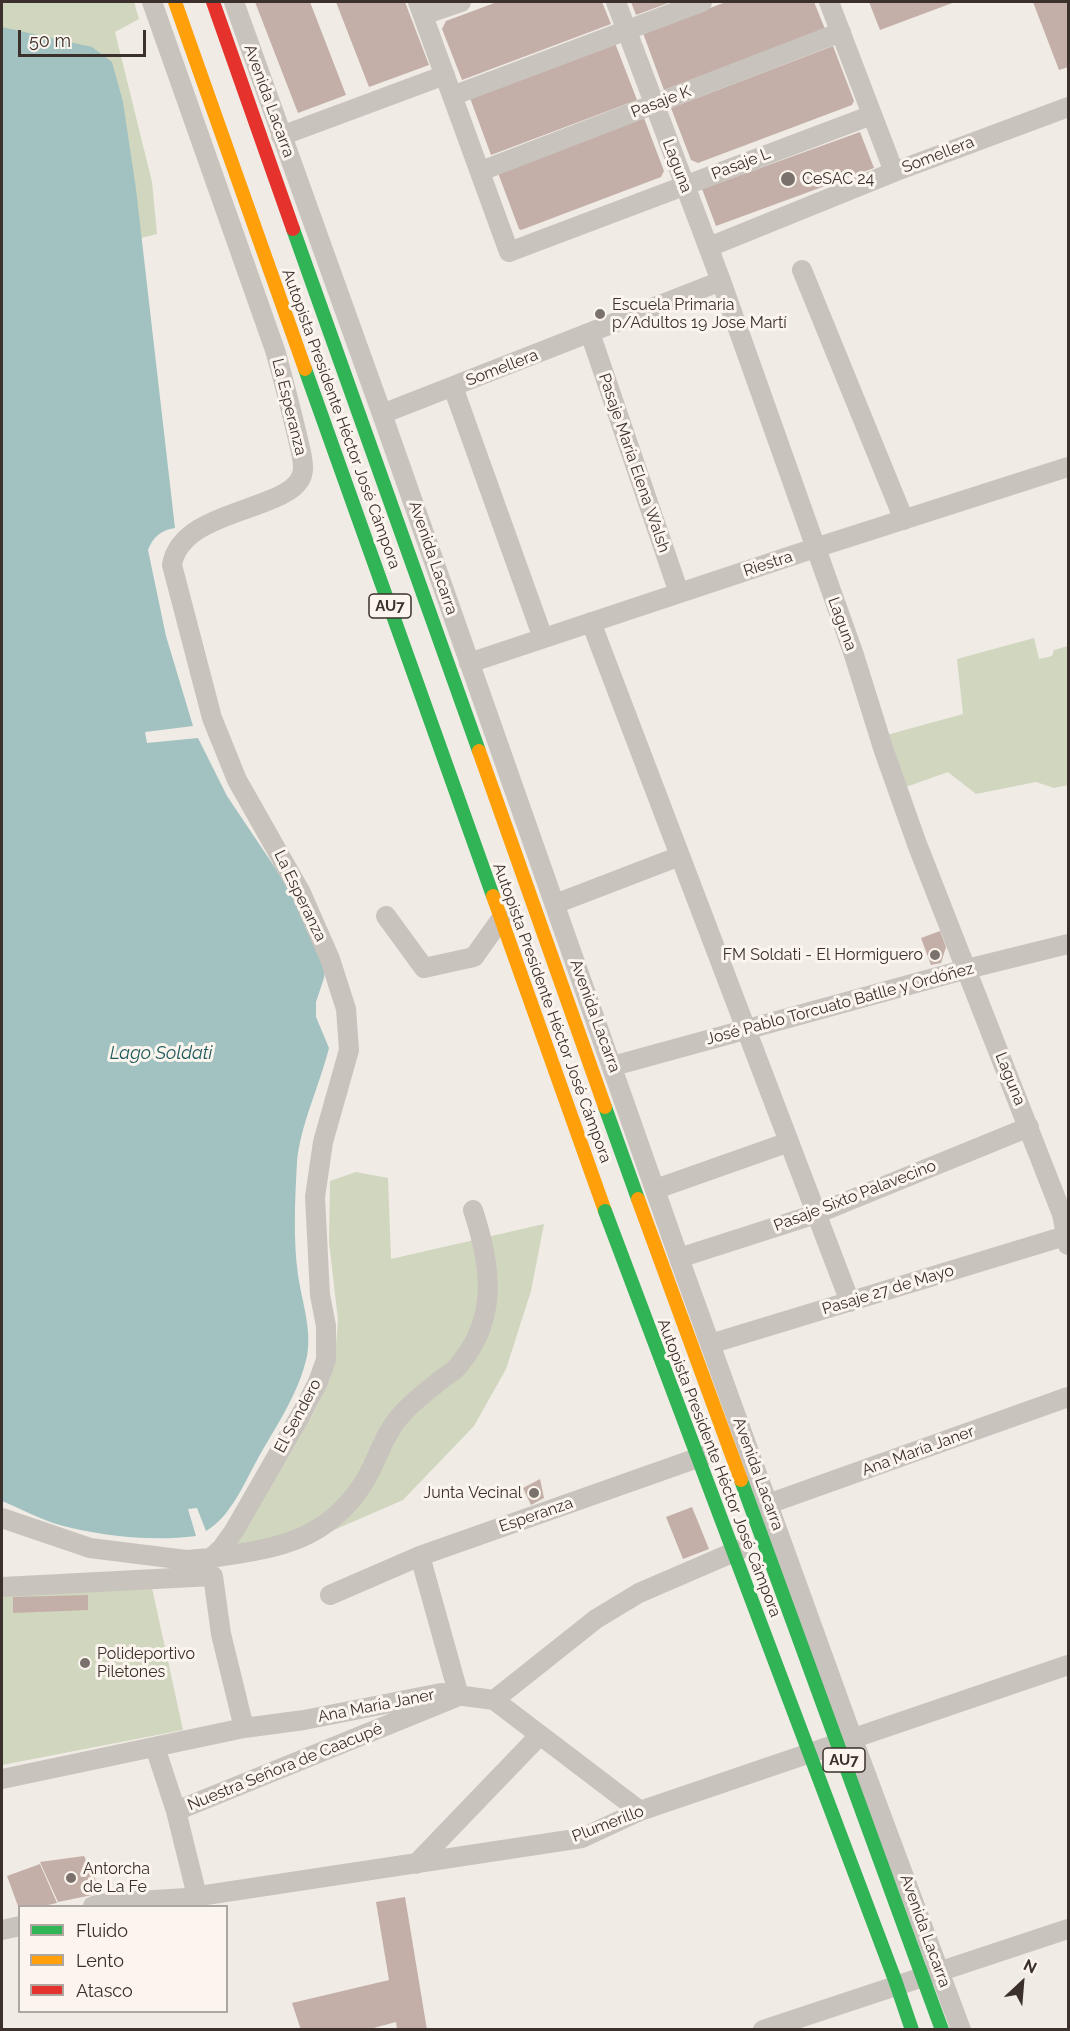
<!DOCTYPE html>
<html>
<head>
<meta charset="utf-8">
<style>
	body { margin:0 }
	#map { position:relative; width:1070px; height:2031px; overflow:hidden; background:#f0ebe5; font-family:Raleway,sans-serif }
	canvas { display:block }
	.frame { position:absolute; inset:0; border:3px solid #3b302b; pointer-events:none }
	.legend { position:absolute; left:18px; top:1905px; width:210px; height:108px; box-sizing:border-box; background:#fbf5ee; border:2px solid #aea6a0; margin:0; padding:8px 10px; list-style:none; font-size:18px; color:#3b302b }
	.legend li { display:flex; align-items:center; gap:12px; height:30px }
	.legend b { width:30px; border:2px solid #aea6a0 }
	.north { position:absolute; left:992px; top:1953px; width:60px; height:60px; -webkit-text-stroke:4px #fbf5ee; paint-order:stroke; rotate:26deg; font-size:16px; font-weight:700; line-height:24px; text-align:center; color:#3b302b }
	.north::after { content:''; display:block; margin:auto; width:21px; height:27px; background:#3b302b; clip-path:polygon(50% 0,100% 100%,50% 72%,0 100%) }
	.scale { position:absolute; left:18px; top:30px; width:128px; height:27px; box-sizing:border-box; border:3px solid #3b302b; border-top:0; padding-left:8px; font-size:18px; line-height:21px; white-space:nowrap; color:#3b302b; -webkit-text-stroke:4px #fbf5ee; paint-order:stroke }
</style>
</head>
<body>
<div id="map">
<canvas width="1070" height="2031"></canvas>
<div class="frame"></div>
<ul class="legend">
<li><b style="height:8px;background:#30b455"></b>Fluido</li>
<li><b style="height:8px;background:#ff9f0a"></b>Lento</li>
<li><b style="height:8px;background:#e5322d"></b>Atasco</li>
</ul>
<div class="north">N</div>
<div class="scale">50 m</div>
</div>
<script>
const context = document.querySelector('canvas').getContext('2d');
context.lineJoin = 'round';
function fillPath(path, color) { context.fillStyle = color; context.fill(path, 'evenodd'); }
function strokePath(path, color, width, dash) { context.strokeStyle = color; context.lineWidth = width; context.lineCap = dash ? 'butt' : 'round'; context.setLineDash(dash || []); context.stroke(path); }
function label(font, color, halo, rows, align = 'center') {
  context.font = font + ' Raleway,sans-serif'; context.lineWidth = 6; context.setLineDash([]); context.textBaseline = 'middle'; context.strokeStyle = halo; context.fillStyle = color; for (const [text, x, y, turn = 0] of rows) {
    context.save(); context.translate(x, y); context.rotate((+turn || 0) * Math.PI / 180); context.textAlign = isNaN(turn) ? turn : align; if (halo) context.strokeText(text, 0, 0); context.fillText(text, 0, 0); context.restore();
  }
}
fillPath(new Path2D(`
	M2,2H134L139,19L115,32L152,182L157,234L141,238L154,352L2,88Z
	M1034,638L1039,659L1052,656L1054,650L1068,646V785L1054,788L1036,782L976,794L948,772L903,788L883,736L963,714L957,659Z
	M356,1172L388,1178L391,1259L544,1224L531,1291L506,1369L474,1426L403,1500L295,1547L233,1551L244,1523L313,1414L330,1379L335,1357L338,1320L329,1242L330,1181Z
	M152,1588L183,1730L2,1765V1595Z`), '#d1d6bf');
fillPath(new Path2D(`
	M2,27L92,47L112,62L123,102L136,189L175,528C161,530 153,537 148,550L166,636L193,726L145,732L147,743L198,738L227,796L284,881L326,962L324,978L316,1002V1017L329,1048C320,1084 300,1126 297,1162C295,1199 293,1239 298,1275C302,1302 312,1329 307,1356C299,1394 274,1429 256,1462C243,1486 230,1517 206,1531L197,1508L188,1509L196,1536C151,1542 97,1536 53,1523C36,1517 19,1508 2,1501Z`), '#a1c2c1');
fillPath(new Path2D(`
	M255,2H310L346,95L298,113Z
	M336,2H405L429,65L369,87Z
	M497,2H602L611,24L462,80L442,29L446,21Z
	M631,2H671L636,15Z
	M726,2H814L825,29L664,90L643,33Z
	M869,2H955L880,30Z
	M1033,2H1068V67L1059,70Z
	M615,43L637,100L491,155L470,98Z
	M833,46L854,101L852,105L698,163L691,160L671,108Z
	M644,118L664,171L661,177L521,230L519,229L498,173Z
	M860,132L874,168L716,226L702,189Z
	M940,931L946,947L941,963L931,965L921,938Z
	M540,1479L544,1498L531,1505L523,1488Z
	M692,1507L709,1549L683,1559L666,1517Z
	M88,1595V1610L13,1613V1597Z
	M84,1856L102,1893L58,1902L40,1862Z
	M40,1864L57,1903L43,1906H18L7,1876Z
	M405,1897L427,2030H397L396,2022L366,2030H301L292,2003L389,1980L376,1902Z`), '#c3afa7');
strokePath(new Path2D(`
	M234,2L382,414L679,1258L852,1737L961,2030
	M418,2L509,252L872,115
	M616,2L721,281L854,655L884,751L917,844L1062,1214L1068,1245
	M829,2L894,172
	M423,15L461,2
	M452,96L702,2
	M281,136L445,75
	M481,171L841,32
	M709,247L894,172L1068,107
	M802,270L904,520
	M590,333L679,593
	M453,387L543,638
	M382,414L721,281
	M591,622L850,1302
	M469,663L815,548L1068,467
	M555,904L680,856
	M386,916L424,968L474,957L501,919
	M613,1066L967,969L1068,944
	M656,1189L789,1142
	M679,1258L816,1214L1029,1127
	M710,1344L1065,1236
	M768,1504L1068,1397
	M2,1518L90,1548L186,1560L211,1558L221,1549L234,1531L303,1411L318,1382L326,1360V1326L320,1295L315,1197L323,1142L349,1050L346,1009L330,959L301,893L237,780L212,718L172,565C182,504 305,513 303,467C303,456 299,445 297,435C290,406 283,378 275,350L152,2
	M211,1558C277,1548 328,1542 366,1479C378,1458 384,1434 401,1415C413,1401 427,1391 442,1379C447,1375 455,1371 459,1365C499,1317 491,1265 473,1210
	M2,1587L213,1576L221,1634L244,1728
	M330,1595L420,1556L706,1455
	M494,1700L640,1811
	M155,1747L176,1811L197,1896
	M2,1779L244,1728L304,1720L441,1693L494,1700L596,1619L639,1593L741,1549
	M176,1811L459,1696L420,1556
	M416,1864L540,1735
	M93,1906L107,1903L186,1898L582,1838L640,1811L1068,1665
	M2,1930L20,1926
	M763,2030L1068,1929`), '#c9c3be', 20);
strokePath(new Path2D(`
	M293,229L479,751
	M305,369L493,896
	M605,1107L638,1199`), '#30b455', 14);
strokePath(new Path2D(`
	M175,2L305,369
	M479,751L605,1107
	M493,896L605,1211`), '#ff9f0a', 14);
strokePath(new Path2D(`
	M213,2L293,229`), '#e5322d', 14);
strokePath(new Path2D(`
	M605,1211L895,1980L912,2030
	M741,1480L942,2030`), '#30b455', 14);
strokePath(new Path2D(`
	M638,1199L741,1480`), '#ff9f0a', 14);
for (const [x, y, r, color] of [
	[788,179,8,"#7a716c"],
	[600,314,6,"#7a716c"],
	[935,955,6,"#7a716c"],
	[534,1493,6,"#7a716c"],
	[85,1663,6,"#7a716c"],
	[71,1878,6,"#7a716c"]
]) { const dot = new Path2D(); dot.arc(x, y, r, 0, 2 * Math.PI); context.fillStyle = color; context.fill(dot); strokePath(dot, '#fbf5ee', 2); }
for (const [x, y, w] of [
	[390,606,42],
	[844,1760,42]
]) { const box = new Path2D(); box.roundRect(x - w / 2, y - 12, w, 24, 4.5); context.fillStyle = '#fbf5ee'; context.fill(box); strokePath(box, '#3b302b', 1.5); }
label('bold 15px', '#3b302b', null, [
	["AU7",390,606],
	["AU7",844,1760]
]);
label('16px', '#3b302b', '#fbf5ee', [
	["Avenida Lacarra",269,101,70],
	["Pasaje K",661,102,-21],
	["Somellera",938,155,-21],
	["Pasaje L",741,164,-21],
	["Laguna",677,166,69],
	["Somellera",502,368,-21],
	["La Esperanza",289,407,76],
	["Autopista Presidente Héctor José Cámpora",341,419,70],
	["Pasaje María Elena Walsh",634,463,71],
	["Avenida Lacarra",433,558,71],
	["Riestra",768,564,-18],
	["Laguna",842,624,70],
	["La Esperanza",300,896,64],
	["José Pablo Torcuato Batlle y Ordóñez",840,1004,-15],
	["Autopista Presidente Héctor José Cámpora",552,1013,70],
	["Avenida Lacarra",595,1016,70],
	["Laguna",1010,1079,68],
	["Pasaje Sixto Palavecino",855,1196,-21],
	["Pasaje 27 de Mayo",888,1290,-17],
	["El Sendero",298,1416,-62],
	["Ana María Janer",918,1451,-20],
	["Autopista Presidente Héctor José Cámpora",719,1468,69],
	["Avenida Lacarra",758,1474,70],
	["Esperanza",536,1515,-19],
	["Ana María Janer",376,1706,-11],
	["Nuestra Señora de Caacupé",285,1767,-22],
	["Plumerillo",608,1824,-21],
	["Avenida Lacarra",925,1931,70]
]);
label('16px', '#3b302b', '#fbf5ee', [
	["CeSAC 24",802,179],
	["Escuela Primaria",612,305],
	["p/Adultos 19 Jose Martí",612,323],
	["FM Soldati - El Hormiguero",923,955,"right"],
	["Junta Vecinal",522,1493,"right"],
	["Polideportivo",97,1654],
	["Piletones",97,1672],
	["Antorcha",83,1869],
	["de La Fe",83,1887]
], 'left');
label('italic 18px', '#1f5a5e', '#fbf5ee', [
	["Lago Soldati",161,1054]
]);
</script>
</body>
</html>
